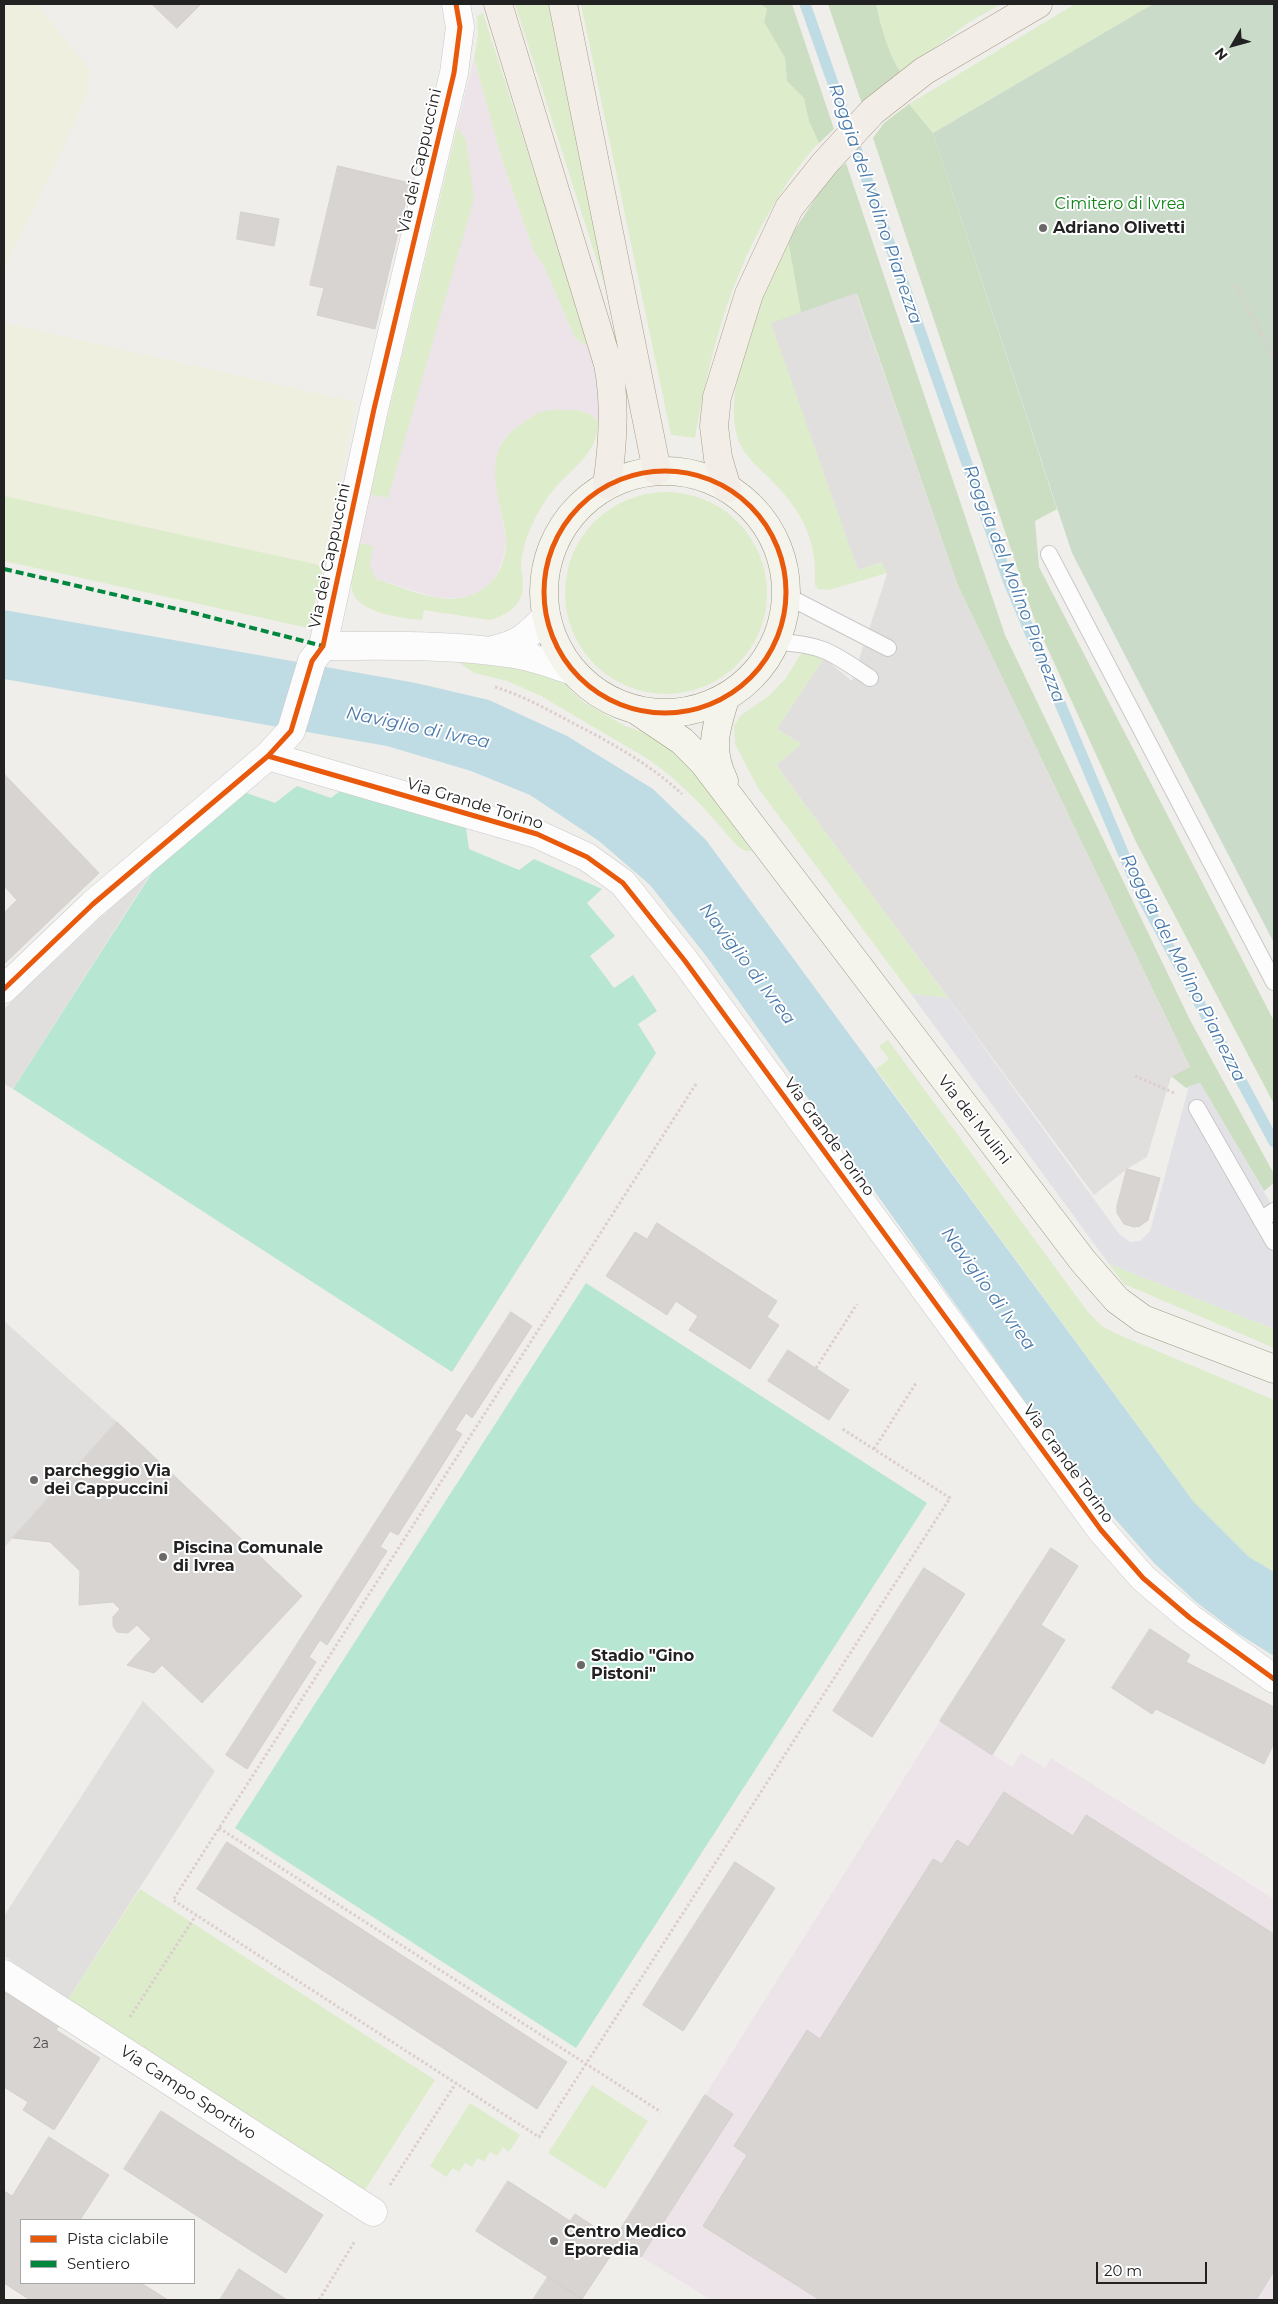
<!DOCTYPE html>
<html>
<head>
<meta charset="utf-8">
<style>
	body { margin:0 }
	#map { position:relative; width:1278px; height:2304px; overflow:hidden; background:#f0eeeb; font-family:Montserrat,sans-serif }
	canvas { display:block }
	.frame { position:absolute; inset:0; border:5px solid #222; pointer-events:none }
	.legend { position:absolute; left:20px; top:2219px; width:175px; height:65px; box-sizing:border-box; background:#fff; border:1px solid #a7a7a7; margin:0; padding:6px 9px; list-style:none; font-size:15px; color:#222 }
	.legend li { display:flex; align-items:center; gap:10px; height:25px }
	.legend b { width:25px; border:1px solid #a7a7a7 }
	.north { position:absolute; left:1208px; top:20px; width:50px; height:50px; -webkit-text-stroke:4px #fff; paint-order:stroke; rotate:232deg; font-size:14px; font-weight:700; line-height:20px; text-align:center; color:#222 }
	.north::after { content:''; display:block; margin:auto; width:18px; height:22px; background:#222; clip-path:polygon(50% 0,100% 100%,50% 72%,0 100%) }
	.scale { position:absolute; left:1096px; top:2262px; width:111px; height:22px; box-sizing:border-box; border:2px solid #222; border-top:0; padding-left:6px; font-size:15px; line-height:18px; white-space:nowrap; color:#222; -webkit-text-stroke:4px #fff; paint-order:stroke }
</style>
</head>
<body>
<div id="map">
<canvas width="1278" height="2304"></canvas>
<div class="frame"></div>
<ul class="legend">
<li><b style="height:6px;background:#e8590c"></b>Pista ciclabile</li>
<li><b style="height:6px;background:#00873e"></b>Sentiero</li>
</ul>
<div class="north">N</div>
<div class="scale">20 m</div>
</div>
<script>
const context = document.querySelector('canvas').getContext('2d');
context.lineJoin = 'round';
function fillPath(path, color) { context.fillStyle = color; context.fill(path, 'evenodd'); }
function strokePath(path, color, width, dash) { context.strokeStyle = color; context.lineWidth = width; context.lineCap = dash ? 'butt' : 'round'; context.setLineDash(dash || []); context.stroke(path); }
function label(font, color, halo, rows, align = 'center') {
  context.font = font + ' Montserrat,sans-serif'; context.lineWidth = 4; context.setLineDash([]); context.textBaseline = 'middle'; context.strokeStyle = halo; context.fillStyle = color; for (const [text, x, y, turn = 0] of rows) {
    context.save(); context.translate(x, y); context.rotate((+turn || 0) * Math.PI / 180); context.textAlign = isNaN(turn) ? turn : align; if (halo) context.strokeText(text, 0, 0); context.fillText(text, 0, 0); context.restore();
  }
}
fillPath(new Path2D(`
	M474,58L502,160L534,252L543,264L575,338L591,349L600,376L598,421L590,414L578,410L543,411L510,432L500,445L495,463L497,491L506,540L504,556L497,574L489,587L476,594L459,598H438L376,579L357,543L369,494L388,498L466,139L457,128Z
	M940,1721L1012,1767L1021,1753L1045,1768L1051,1758L1274,1899V2300H711L614,2240Z`), '#ede4e9');
fillPath(new Path2D(`
	M4,4H36L90,70L87,95L57,161L4,270Z
	M4,323L356,402L324,566L4,496Z`), '#efefdf');
fillPath(new Path2D(`
	M515,4H550L625,349Z
	M581,4H760L767,9L764,22L785,58L787,81L805,98L809,121L819,143C802,160 788,181 776,201C730,275 710,353 695,438L671,435Z
	M876,4H1001L968,23L901,73C888,53 881,27 876,4Z
	M1075,4H1153L933,133L909,104Z
	M483,13L591,349L575,338L543,264L534,252L502,160L474,58L478,36L477,16Z
	M457,128L466,139L474,199L388,498L369,494Z
	M788,240L801,313L772,323L858,570L883,562L887,573L829,590L818,589L815,585C817,542 804,514 774,483C763,471 749,461 741,446C721,407 749,327 763,287C769,271 780,255 788,240Z
	M578,410L590,414L598,421C598,454 573,467 554,489C545,500 538,512 532,525C526,537 522,552 521,566C521,572 523,578 523,584C524,604 507,616 489,620L424,610L422,620C404,619 360,613 353,593C348,579 355,558 357,543L373,546L370,566L376,579C396,585 418,595 439,598C477,603 507,580 506,540C505,524 499,507 497,491C492,458 496,441 524,422C529,418 537,413 544,411C555,409 567,410 578,410Z
	M565 593a101 101 0 1 1 202 0a101 101 0 1 1-202 0Z
	M4,496L324,566L308,628L4,561Z
	M808,650L824,658L777,729L803,744L776,765L948,998L911,994L758,788L735,744L734,726L740,716L769,696L786,678L800,655Z
	M457,661L537,667L556,673L572,692L585,703L625,726L649,734L685,760L752,851H745L737,846C710,814 683,783 648,759L541,696L507,681L474,673Z
	M888,1040L1088,1312L1102,1326L1117,1334L1274,1400V1572L1249,1557L1193,1501L876,1069L889,1059L879,1046Z
	M1109,1264L1274,1329V1348L1124,1284Z
	M140,1889L435,2080L365,2190L68,1999Z
	M592,2085L648,2121L605,2189L548,2153Z
	M470,2103L520,2135L509,2152L503,2147L497,2156L490,2152L484,2162L478,2158L472,2167L465,2163L459,2172L453,2168L446,2177L430,2166Z`), '#ddeccb');
fillPath(new Path2D(`
	M760,4H792L834,129L819,143L809,121L804,98L787,81L785,58L764,22L767,9Z
	M828,4H876C881,27 888,53 901,73L862,104Z
	M909,104L933,133L1057,509L1035,521L1039,567L1274,1021V1104L1136,842L1035,621L873,138L884,123Z
	M846,163L1005,635L1190,1020L1274,1174V1183L1264,1191L1200,1083L1186,1088L1171,1076L1190,1067L958,586L857,294L801,313L788,240L830,176Z`), '#cbdec1');
fillPath(new Path2D(`
	M1153,4H1274V943L1072,553L933,133Z`), '#cadbca');
fillPath(new Path2D(`
	M297,786L331,798L340,791L466,828L469,849L519,870L534,859L602,889L587,903L615,936L590,956L614,988L633,975L657,1011L638,1024L656,1053L452,1372L13,1089L157,865L244,792L275,803Z
	M586,1283L927,1503L576,2048L235,1828Z`), '#b7e6d2');
fillPath(new Path2D(`
	M856,293L958,586L1190,1067L1171,1077L1147,1157L1127,1169L1094,1195L776,765L802,744L777,729L824,658L852,681L887,574L882,562L858,570L771,323Z
	M156,865L13,1089L4,1084V1009Z
	M4,1321L117,1422L4,1548Z
	M143,1701L215,1771L68,1999L4,1956V1916Z`), '#e0dfde');
fillPath(new Path2D(`
	M911,994L948,998L1120,1235L1130,1242L1140,1241L1150,1231L1189,1086L1200,1083L1274,1209V1329L1109,1264Z`), '#e2e1e5');
fillPath(new Path2D(`
	M4,610L416,683L489,700L567,736L653,789L706,840L1193,1501L1249,1557L1274,1572V1656L1237,1633L1196,1602L1154,1563L1109,1512L1036,1417L707,957L650,885L599,841L530,795L471,771L387,746L4,679Z`), '#bfdbe3');
strokePath(new Path2D(`
	M805,4L1008,580L1140,893L1274,1142`), '#bfdbe3', 11);
const building = new Path2D(`
	M152,4H201L177,28Z
	M338,166L410,183L375,329L317,315L324,288L310,285Z
	M241,212L279,219L274,246L237,239Z
	M4,774L99,873L4,964V913L17,900L4,886Z
	M1127,1169L1160,1178L1148,1220L1140,1226L1134,1227L1124,1224L1117,1213V1206Z
	M657,1223L777,1301L767,1317L779,1325L750,1369L689,1330L698,1316L676,1301L667,1315L606,1276L635,1232L647,1239Z
	M511,1312L532,1326L472,1418L466,1413L455,1430L462,1434L398,1535L390,1531L380,1547L387,1551L327,1645L320,1640L309,1657L316,1662L247,1769L226,1755Z
	M788,1350L849,1390L829,1420L768,1381Z
	M117,1422L302,1596L202,1703L162,1665L154,1673L127,1665L151,1639L137,1625L128,1633L117,1632L113,1626V1617L120,1609L113,1602L79,1605L80,1571L50,1542L13,1538Z
	M1051,1548L1078,1566L1041,1625L1065,1640L992,1755L940,1721Z
	M924,1568L965,1594L872,1737L833,1711Z
	M1150,1629L1190,1655L1186,1662L1274,1707V1743L1264,1764L1156,1709L1152,1714L1112,1688Z
	M1004,1792L1073,1836L1086,1815L1274,1934V2271L1256,2300H820L703,2226L747,2155L734,2146L807,2030L820,2039L933,1859L942,1864L957,1840L968,1847Z
	M227,1842L567,2062L537,2109L197,1889Z
	M735,1862L775,1888L683,2031L643,2005Z
	M4,1982L63,2020L56,2030L100,2058L54,2130L23,2110L28,2102L4,2087Z
	M705,2095L733,2114L641,2257L614,2240Z
	M161,2111L323,2215L286,2273L124,2169Z
	M49,2137L109,2175L80,2220H21V2283H141L168,2300H30L4,2283V2191L12,2196Z
	M508,2181L570,2221L575,2214L619,2243L582,2299L476,2231Z
	M239,2269L287,2300H220Z
	M548,2277L582,2299L584,2300H533Z`);
fillPath(building, '#d7d4d2');
strokePath(building, '#d3d0cc', 1);
const lane = new Path2D(`
	M1049,554L1274,982
	M787,596L888,648
	M777,642C823,644 833,653 870,678
	M1197,1108L1274,1242
	M1261,1220L1274,1211`);
const street = new Path2D(`
	M323,646C387,646 452,644 514,654C534,657 554,665 573,671
	M493,650C519,644 528,636 546,617
	M268,756L537,834L587,857L623,883L685,961L1101,1530L1143,1578L1190,1618L1274,1679
	M4,989L93,904L268,756L291,731L312,661L323,646L374,409L454,73L460,27L456,4
	M4,1974L373,2212`);
const secondary = new Path2D(`
	M544 592a121 121 0 1 1 242 0a121 121 0 1 1-242 0Z
	M636,710L682,741L703,762L1083,1261L1117,1300L1143,1319L1274,1369
	M724,781C709,750 715,730 725,699`);
const primary = new Path2D(`
	M498,4L608,364C616,404 613,445 607,485
	M563,4L657,471
	M727,488L718,458L714,426L717,397L749,294L789,208L825,163L873,111L924,71L1038,4`);
strokePath(lane, '#c9c8c7', 18);
strokePath(street, '#c9c8c7', 29);
strokePath(secondary, '#999a82', 29);
strokePath(primary, '#a79c86', 29);
strokePath(new Path2D(`
	M1236,285L1274,359
	M495,687C521,695 545,708 569,721C608,741 650,764 682,794
	M1135,1076L1174,1093
	M696,1084L173,1900L539,2137L950,1498L841,1428
	M816,1368L857,1304
	M874,1449L916,1383
	M219,1828L661,2112
	M130,2017L196,1915
	M390,2185L456,2083
	M319,2300L355,2241`), '#dccecd', 3, [2.5, 2.5]);
strokePath(lane, '#fdfcfc', 16);
strokePath(street, '#fdfcfc', 28);
strokePath(secondary, '#f4f4ed', 28);
strokePath(primary, '#f3ede7', 28);
strokePath(new Path2D(`
	M4,569L190,612L323,646`), '#00873e', 4, [8, 4]);
strokePath(new Path2D(`
	M544 592a121 121 0 1 1 242 0a121 121 0 1 1-242 0Z
	M268,756L537,834L587,857L623,883L685,961L1101,1530L1143,1578L1190,1618L1274,1679
	M4,989L93,904L268,756L291,731L312,661L323,646L374,409L454,73L460,27L456,4`), '#e8590c', 5);
for (const [x, y, r, color] of [
	[1043,228,5,"#6a6968"],
	[34,1480,5,"#6a6968"],
	[163,1557,5,"#6a6968"],
	[581,1665,5,"#6a6968"],
	[554,2241,5,"#6a6968"]
]) { const dot = new Path2D(); dot.arc(x, y, r, 0, 2 * Math.PI); context.fillStyle = color; context.fill(dot); strokePath(dot, '#fff', 2); }
label('14px', '#4f4e4e', null, [
	["2a",41,2044]
]);
label('16px', '#222', '#fff', [
	["Via dei Cappuccini",420,161,-77],
	["Via dei Cappuccini",330,556,-78],
	["Via Grande Torino",475,804,17],
	["Via dei Mulini",974,1120,52],
	["Via Grande Torino",829,1137,54],
	["Via Grande Torino",1068,1464,54],
	["Via Campo Sportivo",188,2093,33]
]);
label('16px', '#0c8416', '#fff', [
	["Cimitero di Ivrea",1120,204]
]);
label('bold 16px', '#222', '#fff', [
	["Adriano Olivetti",1053,228],
	["parcheggio Via",44,1471],
	["dei Cappuccini",44,1489],
	["Piscina Comunale",173,1548],
	["di Ivrea",173,1566],
	["Stadio \"Gino",591,1656],
	["Pistoni\"",591,1674],
	["Centro Medico",564,2232],
	["Eporedia",564,2250]
], 'left');
label('italic 18px', '#4a7aab', '#fff', [
	["Roggia del Molino Pianezza",875,204,71],
	["Roggia del Molino Pianezza",1014,584,69],
	["Naviglio di Ivrea",418,728,12],
	["Naviglio di Ivrea",747,964,53],
	["Roggia del Molino Pianezza",1183,968,63],
	["Naviglio di Ivrea",988,1289,54]
]);
</script>
</body>
</html>
